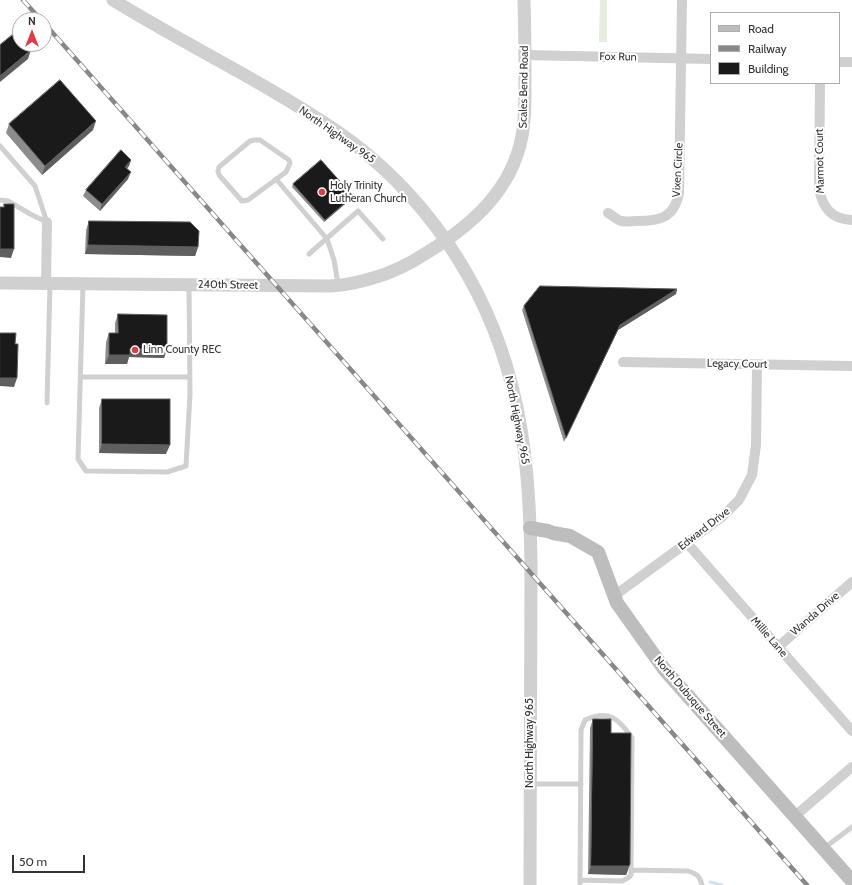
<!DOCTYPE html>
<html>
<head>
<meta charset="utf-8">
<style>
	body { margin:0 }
	#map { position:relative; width:852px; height:885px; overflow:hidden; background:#fff; font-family:Cabin,sans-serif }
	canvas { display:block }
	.legend { position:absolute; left:710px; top:12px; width:130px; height:72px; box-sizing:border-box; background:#fff; border:1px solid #adadad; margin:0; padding:5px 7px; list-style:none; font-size:12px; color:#333 }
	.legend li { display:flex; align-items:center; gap:8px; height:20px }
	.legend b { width:20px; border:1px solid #adadad }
	.north { position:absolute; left:12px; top:12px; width:40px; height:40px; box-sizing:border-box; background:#fff; border:1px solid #adadad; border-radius:50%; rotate:0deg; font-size:11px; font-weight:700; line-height:16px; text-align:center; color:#333 }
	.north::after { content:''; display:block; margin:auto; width:14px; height:18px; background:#e63946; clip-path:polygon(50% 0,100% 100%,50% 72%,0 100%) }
	.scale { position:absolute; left:12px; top:855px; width:73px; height:18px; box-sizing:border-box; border:2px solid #333; border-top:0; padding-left:5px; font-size:12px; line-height:14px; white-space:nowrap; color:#333; -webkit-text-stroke:3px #fff; paint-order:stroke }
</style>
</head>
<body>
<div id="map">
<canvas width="852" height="885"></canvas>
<ul class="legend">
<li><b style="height:5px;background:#bdbdbd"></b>Road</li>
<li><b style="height:5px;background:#888"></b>Railway</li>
<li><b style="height:11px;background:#1a1a1a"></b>Building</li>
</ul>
<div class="north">N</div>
<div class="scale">50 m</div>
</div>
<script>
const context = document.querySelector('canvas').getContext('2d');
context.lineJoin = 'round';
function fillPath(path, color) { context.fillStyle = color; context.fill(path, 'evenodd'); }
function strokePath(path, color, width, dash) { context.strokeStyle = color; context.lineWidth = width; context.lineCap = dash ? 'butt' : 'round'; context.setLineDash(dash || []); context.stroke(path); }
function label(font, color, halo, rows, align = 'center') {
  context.font = font + ' Cabin,sans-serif'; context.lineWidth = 4; context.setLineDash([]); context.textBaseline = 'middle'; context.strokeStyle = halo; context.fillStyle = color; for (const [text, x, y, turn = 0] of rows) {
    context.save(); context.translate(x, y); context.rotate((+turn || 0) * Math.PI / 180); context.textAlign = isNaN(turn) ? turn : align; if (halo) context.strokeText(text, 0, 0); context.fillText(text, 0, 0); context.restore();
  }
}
fillPath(new Path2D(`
	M600,0H607V42H599Z`), '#e6ecdf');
strokePath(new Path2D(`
	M710,882L722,885`), '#cfe2ee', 3);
strokePath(new Path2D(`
	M255,140H260L289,160L290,163L286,172L248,200L242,201L219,175L218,171L219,167L250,141Z
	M0,146L35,186L47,222
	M276,179L327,239L334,260L338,284
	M0,200L8,201L32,215L47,222
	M309,254L358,211L383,239
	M83,285L78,459L86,471L167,472L186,466L190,394L189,286
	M81,377H189
	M47,403L50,284
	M530,784H581
	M824,848L852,827
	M631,870L688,871C697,874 700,876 702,885
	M580,885L581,730L585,720C609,709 619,719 632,738L631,875L628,878L622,881L580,880`), '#d0d0d0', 5);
strokePath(new Path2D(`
	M525,55L711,59
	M839,62H852
	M820,83L819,189C823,208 831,219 852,220
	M608,213C612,215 617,220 621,221C626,222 632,221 637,221C660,221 674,218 679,193L682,0
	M46,283L47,222
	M623,362L852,366
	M687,543L852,731
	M614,596L722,517L739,500L752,475L756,445L757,365
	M778,647L852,582
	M795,816L852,767`), '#d0d0d0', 10);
strokePath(new Path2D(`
	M113,0C186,45 264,82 335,130C424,191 486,283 512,386C527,444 530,504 531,563L530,885
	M0,283L331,286C345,285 360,282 373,278C392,273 411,263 428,252C472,225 512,190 522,136C525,121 525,104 525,88C525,59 525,29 524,0`), '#d0d0d0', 13);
strokePath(new Path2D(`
	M530,528L548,531L553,533L570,536L598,552L617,603L664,669L852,881`), '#bdbdbd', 14);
const rail = new Path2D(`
	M23,0L41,20
	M44,23L807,885`);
strokePath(rail, '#888', 4.5);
strokePath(rail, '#fff', 3, [9]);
fillPath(new Path2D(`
	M9,124L93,130L42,175L6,133Z
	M131,160L129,166L127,169L128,179L100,211L83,196L86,190Z
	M293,184L353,196L352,198L324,222L292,187Z
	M89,221L198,247L195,256L85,254L86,230Z
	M677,289L676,294L618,330L564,442L522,310L524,306Z
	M118,314L167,349L164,358L129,357L127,364H105L106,342L109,333H115V323Z
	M102,399L166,454L99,453V408Z
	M593,719L627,873L626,875L588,874L590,728Z`), '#8c8c8c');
fillPath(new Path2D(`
	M31,50L28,59L0,82V76Z
	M96,121L93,130L42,175L45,166Z
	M131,160L129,166L122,173L125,167Z
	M131,172L128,179L100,211L102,204Z
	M353,196L352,198L324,222L325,220Z
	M88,245L198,247L195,256L85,254Z
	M0,249H14L11,258L0,257Z
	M677,289L676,294L618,330L564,442L620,325Z
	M130,349H167L164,358L129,357L127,364H105L109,355Z
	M0,378H17L14,387L0,386Z
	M102,444L170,445L166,454L99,453Z
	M630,864L627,873L626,875L588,874L591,866Z`), '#5f5f5f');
const building = new Path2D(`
	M16,32L20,37V44H26L31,50L0,76V45Z
	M60,80L96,121L45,166L9,124Z
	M121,150L131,160L125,167L131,172L102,204L86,190Z
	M321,160L353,196L325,220L293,184Z
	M4,204H14V249H0V207H4Z
	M89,221L190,222L199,231L198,247L88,245Z
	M540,286L677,289L620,325L566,438L524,306Z
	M118,314L167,315V349H130V355H109V333H118Z
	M0,333H16L15,344H18L17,378H0Z
	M102,399H170V445L102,444Z
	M593,719H611V733H631L630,864L629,866H591Z`);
fillPath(building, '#1a1a1a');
strokePath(building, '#5f5f5f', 1);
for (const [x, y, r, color] of [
	[322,192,4,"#e63946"],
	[135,350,4,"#e63946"]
]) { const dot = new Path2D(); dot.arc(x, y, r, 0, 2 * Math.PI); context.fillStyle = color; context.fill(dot); strokePath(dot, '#fff', 1.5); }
label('11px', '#333', '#fff', [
	["Fox Run",618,57,1],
	["Scales Bend Road",524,87,-89],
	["North Highway 965",337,135,35],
	["Marmot Court",820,161,-91],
	["Vixen Circle",678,170,-87],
	["240th Street",228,285,1],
	["Legacy Court",737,364,1],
	["North Highway 965",517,420,79],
	["Edward Drive",704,529,-38],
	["Wanda Drive",815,614,-41],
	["Millie Lane",769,637,49],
	["North Dubuque Street",690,697,49],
	["North Highway 965",530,743,-90]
]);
label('11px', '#333', '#fff', [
	["Holy Trinity",330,186],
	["Lutheran Church",330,199],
	["Linn County REC",143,350]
], 'left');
</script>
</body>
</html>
